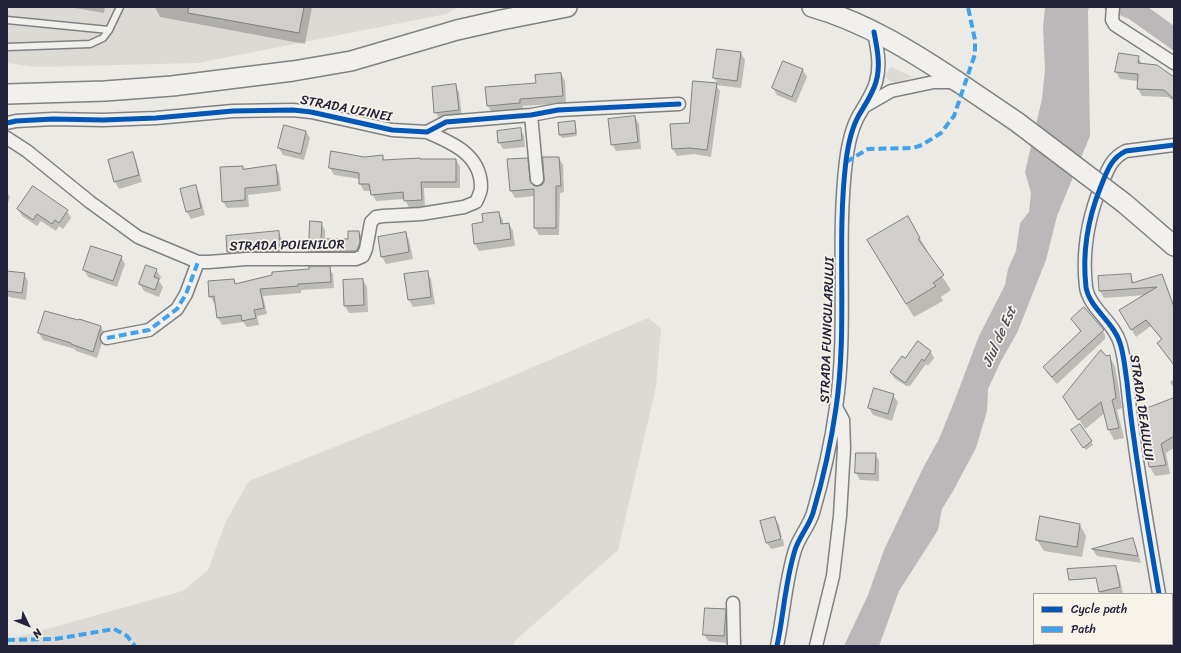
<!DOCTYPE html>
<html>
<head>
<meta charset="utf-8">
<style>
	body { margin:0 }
	#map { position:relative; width:1181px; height:653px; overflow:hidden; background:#ebeae4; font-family:Sriracha,sans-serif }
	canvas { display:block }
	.frame { position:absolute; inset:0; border:8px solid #22223b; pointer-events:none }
	.legend { position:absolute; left:1033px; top:593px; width:140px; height:52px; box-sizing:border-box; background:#f7f3e8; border:1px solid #a29fa3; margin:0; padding:5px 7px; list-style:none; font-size:12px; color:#22223b }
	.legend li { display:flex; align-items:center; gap:8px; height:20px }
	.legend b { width:20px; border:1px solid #a29fa3 }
	.north { position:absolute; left:8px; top:605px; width:40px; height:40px; -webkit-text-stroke:3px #f7f3e8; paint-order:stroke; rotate:133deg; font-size:11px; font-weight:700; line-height:16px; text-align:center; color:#22223b }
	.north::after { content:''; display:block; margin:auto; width:14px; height:18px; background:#22223b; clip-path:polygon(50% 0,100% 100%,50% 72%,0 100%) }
</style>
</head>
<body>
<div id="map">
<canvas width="1181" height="653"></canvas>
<div class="frame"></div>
<ul class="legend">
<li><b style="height:5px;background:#0057b8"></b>Cycle path</li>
<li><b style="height:5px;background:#3ea2ec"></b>Path</li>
</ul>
<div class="north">N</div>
</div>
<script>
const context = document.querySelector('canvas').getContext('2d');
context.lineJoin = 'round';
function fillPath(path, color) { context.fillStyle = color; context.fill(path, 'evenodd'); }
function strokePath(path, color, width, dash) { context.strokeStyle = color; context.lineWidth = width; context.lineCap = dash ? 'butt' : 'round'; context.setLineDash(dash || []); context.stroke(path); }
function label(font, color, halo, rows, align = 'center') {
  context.font = font + ' Sriracha,sans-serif'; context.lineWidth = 3.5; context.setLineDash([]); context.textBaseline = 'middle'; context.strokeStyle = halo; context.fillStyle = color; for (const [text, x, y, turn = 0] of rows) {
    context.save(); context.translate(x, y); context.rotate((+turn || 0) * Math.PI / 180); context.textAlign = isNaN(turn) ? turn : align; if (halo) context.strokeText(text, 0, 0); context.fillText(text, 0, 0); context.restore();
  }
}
fillPath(new Path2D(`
	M7,7H458L446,14L198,63L38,67L7,63Z`), '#dcdad5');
fillPath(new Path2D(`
	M891,67L913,77C904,80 892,87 886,77L887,72Z
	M648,318L661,328L656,387L618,550L516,640L512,646H7V640L183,591L208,570L226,521L249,481L498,382Z`), '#dddad5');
fillPath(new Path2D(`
	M1045,7H1089L1088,11L1090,136L1057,216L1046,260L1017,333L1001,361L988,389L987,411L976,448L953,491L942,509L938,530L899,591L879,646H844L868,595L884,550L924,466L939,439L954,402L979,336L1005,285L1008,269L1016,251L1020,223L1029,212L1031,193L1025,172L1042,99L1045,70L1043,27Z
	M1101,7H1148L1174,26V51L1129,19Z`), '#bbb8b9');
fillPath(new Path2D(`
	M74,7H105L104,13L75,8Z
	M155,7H312L305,44L160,17Z
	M741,53L745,60L741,88L716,85L720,91L711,157L694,154L677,156L673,149L671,125L690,124L694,82L718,84L714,78Z
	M1119,54L1138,57L1142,64L1174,78V101L1168,97L1142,96L1138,89V81L1120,79L1116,72Z
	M784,62L803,70L807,77L796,103L777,95L773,88Z
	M561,74L565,81L566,103L523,106V110L492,113L488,106L537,84Z
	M455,85L459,92L462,117L440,119L435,112Z
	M635,117L639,124L641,149L616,151L612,144Z
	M574,122L576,125L577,136L562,138L560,135L559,124Z
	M520,129L524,136L525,147L503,149L499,142Z
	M306,131L310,138L304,160L283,155L279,148Z
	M132,153L136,160L142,182L119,189L115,182L109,160Z
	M382,156L385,161L456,160L460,167V188H424L425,207L409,208L405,199L376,201L371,191H364L360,184V179L334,175L330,168L364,158Z
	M559,158L563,165L564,192L560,193L559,235H539L535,228V196L515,198L511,191L508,160L527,159L531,166L533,187L542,186Z
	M275,166L279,173L281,191L248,195L249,207L227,208L223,201L242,167L244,169Z
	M195,186L199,193L205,215L191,219L187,212L181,189Z
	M7,192L10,197L7,205Z
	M18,209L67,211L71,218L63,229L59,226L56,231L41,221L37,226L22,216Z
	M499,213L503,220V224H509L513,231L515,246L479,251L475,244L484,223Z
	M908,218L928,252L927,253L951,290L941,297L943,301L914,317L876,255Z
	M321,223L325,230V240H349L359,232L363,239L362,254L314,258L310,251Z
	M278,232L282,239L283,258L232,259L228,252Z
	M405,233L409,240L413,259L386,264L382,257Z
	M121,257L125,264L117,287L88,277L84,270Z
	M329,268L333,274L334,288L301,290V293L263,296L267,314L257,316L259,325L247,327L243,322L222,325L218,318L216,303H214L210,296L234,280L236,284Z
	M156,270L161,277L159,281L163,287L159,297L144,291L140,284Z
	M7,272L24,274L28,281L26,300L9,297L7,294Z
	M427,272L431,279L435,304L413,307L409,300Z
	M1130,275L1134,283L1161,275L1165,282L1174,306V366L1158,343L1162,340L1151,326L1136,337L1122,313L1146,295L1104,298L1100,291Z
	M363,280L367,287L368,312L349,313L345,306Z
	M1072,319L1101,328L1105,335V339L1057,384L1048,374L1044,367L1081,333Z
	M79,320L101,327L105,334L97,358L76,351L75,349L43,340L39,333L79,322Z
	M919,342L931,352L934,358L928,366L926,364L910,386H906L894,378L891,372L905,359Z
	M1109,356L1115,366L1122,408L1117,410L1124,438L1114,440L1109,430L1105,413L1085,429L1071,407L1106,358Z
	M1174,379V388L1170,382Z
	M893,395L898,402L892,421L873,415L869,408Z
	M1174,399V448L1166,453L1170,474L1155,476L1150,467L1142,411Z
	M1080,425L1093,445L1086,450L1074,434Z
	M857,454H875L879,461V481L860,480L856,473Z
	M775,518L779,525L782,537L767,541V543V542Z
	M1080,525L1086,536L1082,557L1044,551L1037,540Z
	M783,539L784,546L771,549L767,543Z
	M1132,539L1136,546L1141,563L1097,556L1093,550Z
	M1115,567L1119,574L1123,594H1100L1095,568Z
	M725,610L729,617L727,643L708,641L704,634Z
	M1079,644H1096L1097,646H1080Z
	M1138,644H1155L1141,646Z`), '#0003');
const building = new Path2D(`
	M189,7H304L299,33L188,13Z
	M717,49L741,52L737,81L713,78Z
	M1119,53L1139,56L1138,63L1157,65L1174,77V99L1164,90L1137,89L1138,74L1115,72Z
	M783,61L803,69L792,97L772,88Z
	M561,73L563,96L520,99V103L487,106L485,87L536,83L535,75Z
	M693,81L717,83L707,150L689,148L672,149L670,124L689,123Z
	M456,84L459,110L434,113L432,87Z
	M635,116L638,142L611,145L608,119Z
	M575,121L576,133L559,135L558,123Z
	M284,125L306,131L301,154L278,148Z
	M521,128L522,140L498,143L497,131Z
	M331,151L364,157L383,155V160L420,158V159H456V182H421L422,200L404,201L403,192L371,195L369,184H359V173L329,168Z
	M133,152L139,175L114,182L108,160Z
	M543,157H559L561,186H556V228H534V189L510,191L507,159L528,158L530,180L534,186H537L542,185L544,182Z
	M276,165L278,185L245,188V200L222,202L220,167L243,166V169Z
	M196,185L201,208L186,212L180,189Z
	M33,186L68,210L59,223L55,220L52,224L37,214L33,220L17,209Z
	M499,212L501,224L509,223L511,239L474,244L472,224L483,222L482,214Z
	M908,216L920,238L918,239L944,275L933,283L936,286L906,304L867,240Z
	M310,221L322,222L321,239H348V231H359L360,242L357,250L355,251L309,252Z
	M279,231L280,251L227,252L226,236Z
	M406,232L409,252L381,257L378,237Z
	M91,246L122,256L113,281L83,270Z
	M146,265L157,269L154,277L159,279L155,290L139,284Z
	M309,266H330L331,282L298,284V286L260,289L264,308L254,310L256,318L242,321L241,315L217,318L214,296L209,297L208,281L234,279L235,284L272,275V272L309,269Z
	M7,271L25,273L22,293L7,291Z
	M428,271L431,297L408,300L404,274Z
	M1131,274L1132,283L1162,274L1174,307V365L1157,343L1162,339L1146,320L1131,330L1119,310L1157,287L1099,291L1098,276Z
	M363,279L364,305L344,306L343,280Z
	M1084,307L1104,330L1052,377L1043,367L1081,331L1071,319Z
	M45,311L78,320L79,319L101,326L93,352L71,344V343L38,333Z
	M918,341L931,351L924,361L922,359L905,383L890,372L902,356L905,358Z
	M1101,350L1106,356L1110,355L1116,398L1112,400L1119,428L1108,430L1101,402L1078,420L1063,397Z
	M874,388L894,394L888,414L868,408Z
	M1174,398V436L1161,444L1166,465L1149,467L1140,411Z
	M1080,424L1092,441L1083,448L1071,430Z
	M856,453H876L875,474L855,473Z
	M1040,516L1080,524L1077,547L1036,540Z
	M775,517L781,539L766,543L760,521Z
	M1133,538L1138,556L1092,549Z
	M1116,566L1120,587L1099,592L1096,578L1069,580L1067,569Z
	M705,608L726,609L724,636L703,635Z`);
fillPath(building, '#d0cfcc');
strokePath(building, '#818083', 1);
const lane = new Path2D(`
	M7,20L109,30
	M7,47L90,44L103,38L109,30L120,7`);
const street = new Path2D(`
	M1113,7L1112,20L1115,25L1174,63
	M865,106L891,91L934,82H956
	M531,115L537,179
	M7,123L16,121L53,119L103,120L156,118L233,111L293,110L311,112L392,130L427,132L446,122L531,115L558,110L679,104
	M7,138L27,151L90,202L138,237L198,262H209L246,259H356L363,256L366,249L371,222L376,217L383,216L421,214L464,207L476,202C478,198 481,192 481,187C481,155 453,143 427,132
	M107,338L149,330L177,309L186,294L198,262
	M1159,594C1150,542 1141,491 1134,439C1131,420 1129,401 1127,382C1125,369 1124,355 1120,343C1114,322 1089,308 1086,287C1082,252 1088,218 1101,186C1107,171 1111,158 1126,151L1174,145
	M733,603L734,646
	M1167,644V646
	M777,646C784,613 785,582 795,550C799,537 809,526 813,513C823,479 831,443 836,408C848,326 836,243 846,161C848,145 851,129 859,115C865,105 873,93 876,82C881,65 877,48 874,32
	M816,646L833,576L840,516L844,448L843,420L836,407`);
const primary = new Path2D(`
	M812,7C865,22 913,52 958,82
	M7,94L105,91L172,86L293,71L351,61L457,30L501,20L567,7
	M1124,203L1174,246`);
strokePath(lane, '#818083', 9);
strokePath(street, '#818083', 15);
strokePath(primary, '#818083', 22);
strokePath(lane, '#f1f0ec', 6);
strokePath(street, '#f1f0ec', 12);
strokePath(primary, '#f1f0ec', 19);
const primaryBridge = new Path2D(`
	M958,82L1017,122L1124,203`);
strokePath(primaryBridge, '#818083', 22, []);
strokePath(primaryBridge, '#f1f0ec', 19);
strokePath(new Path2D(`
	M846,162L868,149L913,148L922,145L941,133L954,116L975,54V40L968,7
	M107,338L149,330L177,309L186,294L198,262
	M7,640L55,639L114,629L127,636L135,646`), '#3ea2ec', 4, [8, 4]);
strokePath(new Path2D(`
	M7,123L16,121L53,119L103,120L156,118L233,111L293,110L311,112L392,130L427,132L446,122L531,115L558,110L679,104
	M1159,594C1150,542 1141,491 1134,439C1131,420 1129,401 1127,382C1125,369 1124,355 1120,343C1114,322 1089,308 1086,287C1082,252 1088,218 1101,186C1107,171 1111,158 1126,151L1174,145
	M777,646C784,613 785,582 795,550C799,537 809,526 813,513C823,479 831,443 836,408C848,326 836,243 846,161C848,145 851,129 859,115C865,105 873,93 876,82C881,65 877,48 874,32`), '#0057b8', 5);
label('13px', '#22223b', '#f7f3e8', [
	["STRADA UZINEI",346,109,11],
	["STRADA POIENILOR",287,246,-1],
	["STRADA FUNICULARULUI",828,330,-88],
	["STRADA DEALULUI",1141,408,82]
]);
label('italic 14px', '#504f60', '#f7f3e8', [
	["Jiul de Est",1000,337,-66]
]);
</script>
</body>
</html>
